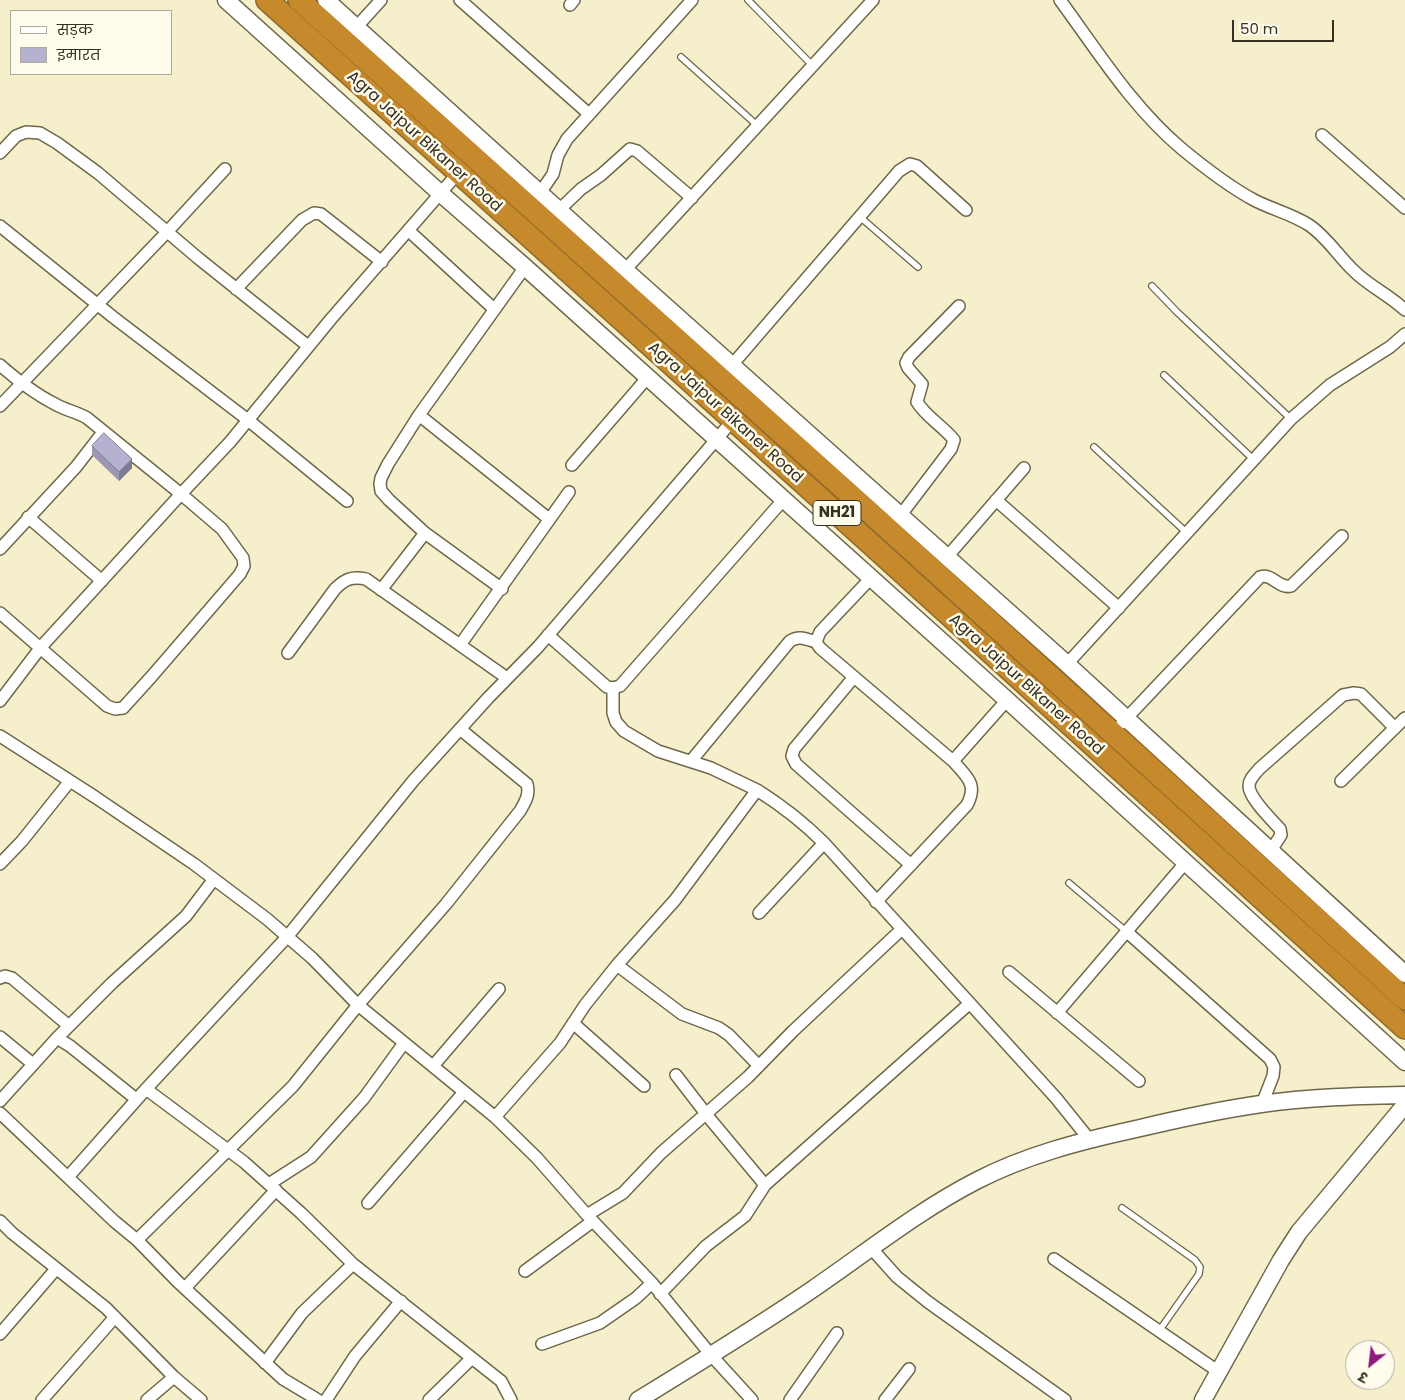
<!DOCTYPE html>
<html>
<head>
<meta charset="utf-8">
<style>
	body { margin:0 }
	#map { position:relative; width:1405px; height:1400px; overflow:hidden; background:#f6efcc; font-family:Poppins,"Noto Sans Devanagari",sans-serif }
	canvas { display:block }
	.legend { position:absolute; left:10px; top:10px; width:162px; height:65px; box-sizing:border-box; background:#fffcee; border:1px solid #aeab9d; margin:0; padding:6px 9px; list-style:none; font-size:15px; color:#343123 }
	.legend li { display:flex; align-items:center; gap:10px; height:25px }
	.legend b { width:25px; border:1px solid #aeab9d }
	.north { position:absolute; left:1345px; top:1340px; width:50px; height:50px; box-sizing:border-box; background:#fffcee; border:1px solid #aeab9d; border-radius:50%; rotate:209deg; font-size:14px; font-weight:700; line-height:20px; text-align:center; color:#343123 }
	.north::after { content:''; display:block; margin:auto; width:18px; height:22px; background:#8c1b7d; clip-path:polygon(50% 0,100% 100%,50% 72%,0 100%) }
	.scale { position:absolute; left:1232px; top:20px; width:102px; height:22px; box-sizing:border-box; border:2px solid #343123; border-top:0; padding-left:6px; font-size:15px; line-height:18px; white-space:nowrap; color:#343123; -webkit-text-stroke:4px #fffcee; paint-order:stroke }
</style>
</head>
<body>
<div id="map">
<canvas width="1405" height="1400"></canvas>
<ul class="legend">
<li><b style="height:6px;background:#fff"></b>सड़क</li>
<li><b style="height:14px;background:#b5b1d1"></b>इमारत</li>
</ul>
<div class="north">उ</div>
<div class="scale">50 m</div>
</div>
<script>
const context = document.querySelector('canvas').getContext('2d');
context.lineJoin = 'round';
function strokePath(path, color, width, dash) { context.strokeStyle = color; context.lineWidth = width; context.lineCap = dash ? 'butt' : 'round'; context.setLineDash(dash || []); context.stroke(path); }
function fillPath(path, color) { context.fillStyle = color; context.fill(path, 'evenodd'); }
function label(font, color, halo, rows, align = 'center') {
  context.font = font + ' Poppins,sans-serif'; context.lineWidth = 5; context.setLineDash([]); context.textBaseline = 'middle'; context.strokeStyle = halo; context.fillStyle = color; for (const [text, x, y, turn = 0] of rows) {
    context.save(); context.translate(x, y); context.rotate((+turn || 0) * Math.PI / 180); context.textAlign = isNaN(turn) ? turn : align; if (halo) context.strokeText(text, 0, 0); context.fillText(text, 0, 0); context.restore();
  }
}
const lane = new Path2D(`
	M748,0L813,66
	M681,57L758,126
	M860,217L918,267
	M1152,286L1177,312L1291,419
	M1164,375L1254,460
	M1094,447L1187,533
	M1069,883L1127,932
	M1122,1208L1195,1260L1200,1267L1199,1274L1159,1331`);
const street = new Path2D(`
	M460,0L589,114
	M1060,0C1098,52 1133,108 1182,149C1205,168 1228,186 1254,200C1271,209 1292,214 1309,225C1327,237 1338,256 1354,271C1369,286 1389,295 1405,310
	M570,5L574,0
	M352,32L381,0
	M1322,135L1405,208
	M0,153L16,136L26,132L40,133L57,143L98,173L198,258L308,346
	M540,193L553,174L558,155L567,139L692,0
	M559,210L581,189L601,175L630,149L637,151L692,198
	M0,226L113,317L248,420L347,501
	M409,231L494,309
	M625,270L873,0
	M236,289L302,220L314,213L321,214L382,262
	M0,365C17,380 35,394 55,404C65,410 77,412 87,418L181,494L230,442L331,319L458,173
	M732,365L899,171L910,164L917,166L966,210
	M0,406L167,232L225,169
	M419,415L549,519
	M572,465L648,377
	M996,500L1119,608
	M900,516L951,449L954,440C943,426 926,417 917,402L922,384L908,368L906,363L909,357L959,306
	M28,517L102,581
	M0,549L76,467L100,436
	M947,557L1024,468
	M871,578L820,632L816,642L820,648L953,761C967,777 978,784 967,805L876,902
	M502,589L425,533L389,500L381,491L380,484L381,478L388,464L419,415L525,267
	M381,590L425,533
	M0,613L107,706L115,709L123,708L152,676L240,574L244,566L243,558L222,529L181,494L41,647L0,701
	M548,635L607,687L613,688L620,686L784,499
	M460,645L569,492
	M288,653L335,589C345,579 352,576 366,579L507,678
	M1067,664L1291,419L1330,385L1390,347L1405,334
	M854,677L794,749L792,756L796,764L911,865
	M613,688V713L616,722L624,731L658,751L711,768L757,790
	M1122,723L1260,577C1273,573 1278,589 1291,586L1342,536
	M0,736L95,797L194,864L267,919L312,958L358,1005L495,1117L537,1158L587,1215L652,1283L711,1355L752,1400
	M691,761L790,641C799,635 806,639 816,642
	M953,761L1007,700
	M1341,781L1405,718
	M1270,852L1281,835L1280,829C1272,820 1249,798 1249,786C1249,779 1255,774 1259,769L1343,695L1354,693L1361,694L1395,728
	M0,864L22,841L70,781
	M759,913L824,843
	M1127,932L1270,1059L1274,1067L1273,1076L1262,1104
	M617,965L682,1014L719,1028L729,1035L759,1066
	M1009,972L1139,1081
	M0,978L5,976L12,978L69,1026
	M1057,1013L1186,862
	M573,1023L644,1086
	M0,1037L33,1064
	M57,1038L70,1046L136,1099
	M433,1066L499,989
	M146,1089L244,1162L301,1213L353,1264L501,1381L511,1400
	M0,1101L57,1038L112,983L186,916L214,879
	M0,1113L114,1221L137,1240L178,1282L283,1379L318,1400
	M495,1117L560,1043L585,1005L617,965L675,900L757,790C784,807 802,821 824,843L1056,1098L1089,1139
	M68,1177L146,1089L287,937L413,781L488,698L538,647L733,420
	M269,1184L311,1157L364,1098L404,1043
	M765,1185L969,1004
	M368,1203L464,1092
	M587,1215L623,1193L661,1153L748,1077L793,1031L902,929
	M0,1221L12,1233L106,1308L174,1377L201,1400
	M137,1240L293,1086L358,1005L446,904L520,811C525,802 530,795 527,784L460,729
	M872,1249L897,1277L928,1302L1065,1400
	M1054,1259L1219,1372
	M525,1271L593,1221
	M185,1288L276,1190
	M660,1294L706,1246L745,1216L765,1185L710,1119L676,1075
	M0,1334L56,1269
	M542,1344L600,1323L636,1298L652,1283
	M265,1363L302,1313L353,1264
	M42,1400L115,1317
	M147,1400L174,1377
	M326,1400L355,1356L401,1301
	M429,1400L472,1358
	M790,1400L837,1333
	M885,1400L909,1369`);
const secondary = new Path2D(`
	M226,0L440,193L525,267L1007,700L1405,1062
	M326,0L625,270L1067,664L1405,974
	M638,1400C697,1364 756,1328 813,1289C867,1252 918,1211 976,1181C1026,1155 1081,1141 1136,1129C1178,1119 1219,1110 1261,1104C1309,1097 1357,1096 1405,1095
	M1203,1400L1281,1260L1299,1232L1405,1105`);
const highway = new Path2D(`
	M267,0L871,544L1405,1028
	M299,0L864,507L1405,999`);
strokePath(lane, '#6e6749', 8);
strokePath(street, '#6e6749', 14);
strokePath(secondary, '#6e6749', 19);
strokePath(highway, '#936b29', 24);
strokePath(lane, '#fff', 5.5);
strokePath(street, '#fff', 11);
strokePath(secondary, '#fff', 16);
strokePath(highway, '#c68a2c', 21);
fillPath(new Path2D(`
	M92,446L132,468L119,481L92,455Z`), '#9c98b4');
fillPath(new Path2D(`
	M132,459V468L119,481V472Z`), '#7f7c92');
const building = new Path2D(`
	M104,433L132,459L119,472L92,446Z`);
fillPath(building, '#b5b1d1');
strokePath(building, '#7f7c92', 1);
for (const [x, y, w] of [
	[837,513,48]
]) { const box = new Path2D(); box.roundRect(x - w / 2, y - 12.5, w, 25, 4); context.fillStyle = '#fffcee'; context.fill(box); strokePath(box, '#343123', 1); }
label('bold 15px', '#343123', null, [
	["NH21",837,513]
]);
label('16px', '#343123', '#fffcee', [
	["Agra Jaipur Bikaner Road",424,142,42],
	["Agra Jaipur Bikaner Road",725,413,42],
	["Agra Jaipur Bikaner Road",1026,685,42]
]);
</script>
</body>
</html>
